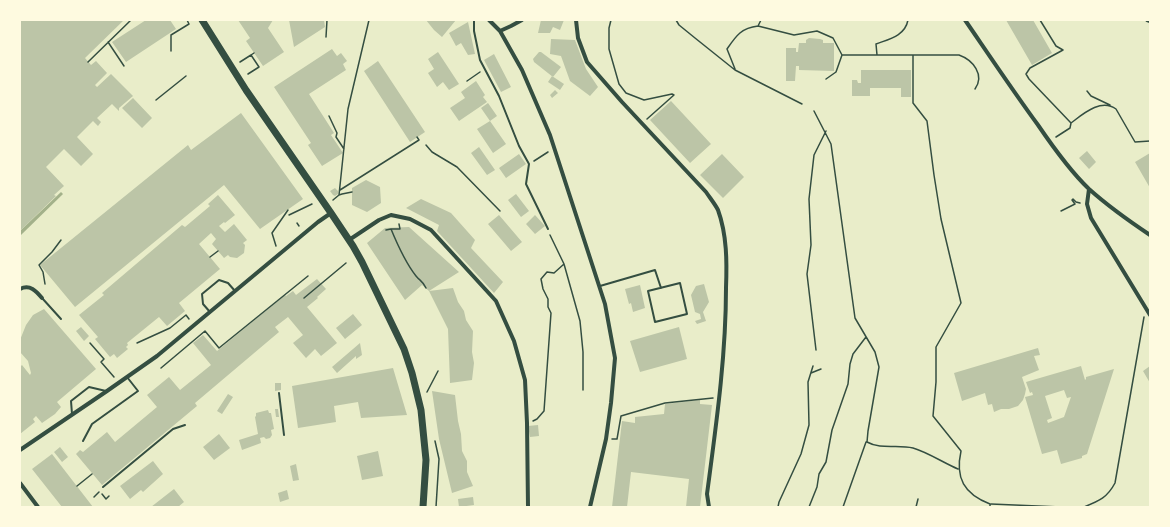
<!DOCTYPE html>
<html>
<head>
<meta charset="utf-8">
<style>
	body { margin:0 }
	#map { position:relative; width:1170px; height:527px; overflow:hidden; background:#e9edc9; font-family:Commissioner,sans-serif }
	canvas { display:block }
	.frame { position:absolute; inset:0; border:21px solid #fefae0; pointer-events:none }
</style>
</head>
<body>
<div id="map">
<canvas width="1170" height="527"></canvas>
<div class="frame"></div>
</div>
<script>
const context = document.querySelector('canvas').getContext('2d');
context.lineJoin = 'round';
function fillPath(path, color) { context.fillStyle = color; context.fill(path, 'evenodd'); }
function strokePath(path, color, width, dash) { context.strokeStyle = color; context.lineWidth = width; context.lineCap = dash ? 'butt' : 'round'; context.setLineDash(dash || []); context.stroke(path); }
fillPath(new Path2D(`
	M61,192L63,194L21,235L20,231Z`), '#a3b18a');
fillPath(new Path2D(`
	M20,20H124L85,58L91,65L96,61L107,73L95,85L97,87L111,74L133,96L119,108V111L112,104L97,118L101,122L98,126L93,121L77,137L93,154L81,166L64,149L46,167L64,186L54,195L56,196L20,231Z
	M146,20H170L176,29L126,62L112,42Z
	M238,20H273L268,28L284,52L263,66L246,41L250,38Z
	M289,20H324L325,27L294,47Z
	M426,20H456L442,37L434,30Z
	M541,20H564L560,30L553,27L550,33H538Z
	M1006,20H1033L1052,53L1032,65Z
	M468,22L475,54L468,55L461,43L456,46L449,33Z
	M809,38L820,39L823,40V43H834V71L799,70V66H796L795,81H786V48H796V52H798L799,43H806V40Z
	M551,39L575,40L586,69L598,87L590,96L570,81L561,56L550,54Z
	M332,49L337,56L341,53L347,61L343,64L346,70L309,94L334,133L331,135L343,153L322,166L308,145L311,143L274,87Z
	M438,52L459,84L449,90L443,82L437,87L428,73L434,69L428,59Z
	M539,52H541L561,67L553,77L534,62L533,59Z
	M494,54L511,87L501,92L484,60Z
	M378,61L425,132L410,142L364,71Z
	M861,70H911V97H901V88H870V96H852V80H857L858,83H861Z
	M552,76L564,84L560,90L548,82Z
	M476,81L485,95L483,97L487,102L459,121L450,108L465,98L461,92Z
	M555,90L558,93L552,98L550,95Z
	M133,98L152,118L142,128L122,108Z
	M671,101L711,144L690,163L650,120Z
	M488,103L497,116L490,121L481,108Z
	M241,113L303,199L260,229L224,185L75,307L40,265L188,145L191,150Z
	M490,121L506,144L493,153L477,129Z
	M479,147L495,170L487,175L471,153Z
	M1087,151L1096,162L1089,169L1079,158Z
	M1150,153V188L1135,162Z
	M519,154L526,164L506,178L499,168Z
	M722,154L744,177L723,198L700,175Z
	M366,180L380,187L381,203L367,212L352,205V188Z
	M335,188L338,191V194L335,196L333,195L330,191Z
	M516,194L529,211L521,217L508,200Z
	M218,195L235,215L225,223L224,222L219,226L225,232L234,224L247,240L243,243L245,245L244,253L237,258L230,257L228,255L224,258L212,244L216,239L211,233L199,244L220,269L179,303L185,311L167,326L159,317L127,343L128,345L126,347L128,349L117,358L114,354L110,357L95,339L98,337L79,315L104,295L102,293L182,225L185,227L210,206L208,204Z
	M421,199L451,213L475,240L471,248L503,282L494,293L437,231L439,225L406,208Z
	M499,215L522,242L511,251L488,224Z
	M535,215L545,226L535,234L526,224Z
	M409,227L459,272L429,291L453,288L458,302L464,311L466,320L473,331L472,352L474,363L472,380L450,383L448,329L429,291L422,285L405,300L367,243L385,228Z
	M317,279L326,289L317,297L318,298L307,307L337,343L321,356L315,349L306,358L293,343L303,335L288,317L275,327L279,332L195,403L197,406L102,485L76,454L80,450L83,452L107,432L115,442L157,407L147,395L169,377L180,390L211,365L193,343L203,335L217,351L285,295L286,296L293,291L296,295Z
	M704,284L709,302L703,312L706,321L697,324L695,321L701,319L700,314L695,312L691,295L696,286Z
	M640,285L645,308L633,312L631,303L629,304L625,289Z
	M44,309L96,369L57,402L61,407L55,414L42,423L36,416L33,419L35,422L20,434V367L22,365L30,375L31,373L28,361L20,352V340L26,325L33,315Z
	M353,314L362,325L345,339L336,328Z
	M81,327L89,336L84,341L76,331Z
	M679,327L687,359L640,372L630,341Z
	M360,343L362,355L356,359V356L337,373L332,367Z
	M1038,348L1040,355L1034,356L1039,370L1022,377L1026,389L1025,394L1023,400L1018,406L1009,409H1001L994,412L992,404L988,405L985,393L962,401L954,373Z
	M1081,366L1085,380L1086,379V377L1114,369L1087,454L1082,456V458L1061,464L1057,450L1042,454L1025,397L1033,395L1032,392L1030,393L1026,382ZM1064,390L1067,398L1071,397L1064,417L1048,423L1047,420L1052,418L1045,396Z
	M1150,366V383L1143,371Z
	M393,368L407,415L361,418L358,402L334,406L336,422L298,428L292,386Z
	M275,383H281V390L275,391Z
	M432,391L455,395L458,421L461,434L462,451L467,461V472L473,486L452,493L439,439Z
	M228,394L233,397L222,414L217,411Z
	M700,400V404L712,405L700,507H686L689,479L631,472L627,507H612L622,421L635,423V417L664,414L665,404Z
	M275,409H278L279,417H276Z
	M268,410L269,413H271L274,429L271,430L272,435L270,438L266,439L264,437L260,438L261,443L242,450L239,440L258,434L255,417L256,416V413Z
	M538,425L539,436L530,437L528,426Z
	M219,434L230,448L214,460L203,447Z
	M60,447L68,457L62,462L54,452Z
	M378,451L383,476L362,480L357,456Z
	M52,454L93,507H62L32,469Z
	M153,461L163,474L143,492L141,490L130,499L120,486Z
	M296,464L299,480L293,481L290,466Z
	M174,489L184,502L178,507H151Z
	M287,490L289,499L280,502L278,493Z
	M473,497L474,505L459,507L458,499Z`), '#bcc5a7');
strokePath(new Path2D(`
	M611,20L609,28V49L619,84L626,93L644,100L672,94L674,95
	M676,20L679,25L695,38L735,70L802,104
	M761,20L758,26L794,35L817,31L833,38L842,55H959C973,60 985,75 975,89
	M1040,20L1056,46L1063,50
	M326,37L327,20
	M108,42L124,66
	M1063,50L1030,68L1026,74L1029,79L1071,123
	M171,51V35L189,24L187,20
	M877,55L876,44C889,39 905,36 908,20
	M913,55V103L927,121L934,175L941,219L961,303L936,347V382L933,416L961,451C955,478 964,494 990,504V507
	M88,62L131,20
	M240,62L251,55
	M735,69L727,49C736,36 741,28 758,26
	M248,74L259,67L251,55L254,53
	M826,79L836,72L842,55
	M467,81L480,72
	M1087,91L1091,96L1110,105
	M156,100L186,76
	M814,111L831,144L855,318L875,352L879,367L868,431L867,442C881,450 898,444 913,448C927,452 944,463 958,469
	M329,116L337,133L336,137L344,149
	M647,119L674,95
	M1056,137L1070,128L1071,123C1083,114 1101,98 1116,109L1135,142L1150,141
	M426,145L432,152L457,167L500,211
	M534,161L548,152
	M340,190L419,140L417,137
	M339,195L342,194L352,192
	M333,200L339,195L348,109L369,20
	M1061,211L1075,204L1072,200L1073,199L1076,202L1080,203
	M289,215L312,204
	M297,223L299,226
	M399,224L400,229H391C398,246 405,262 416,276C420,281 423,281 426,288
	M386,230L391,229
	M550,235L564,264L580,321L583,352V390
	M276,246L272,233L288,210
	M210,257L218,251
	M45,284L43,272L39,265L52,252L61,240
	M304,298L346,263
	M90,343L104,359L101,362L114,377
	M137,343L170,328L186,315L189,319
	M816,350L807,274L811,245L809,199L814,155L826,131
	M161,368L205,331L219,348L308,276
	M811,373L821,369
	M427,392L438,371
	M533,421L537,419L544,411L551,313L548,307V299L543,289L541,279L547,272L554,273L564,264
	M612,439H617L621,416L665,403L713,398
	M435,441L439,459L436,507
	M77,486L92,474
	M102,494L106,499L109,496
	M94,497L99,492
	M991,504L1061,507
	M778,507L779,502L801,454L809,425L808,382L813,366
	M809,507L817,487L819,474L826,462L832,430L848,384L850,364L853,354L866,337
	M843,507L866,442
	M916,507L918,499
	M1084,507C1099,501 1107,498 1115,483L1144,317`), '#344e41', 1.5);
strokePath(new Path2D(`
	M474,20V31L480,60L499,96L519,146L529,164L526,184L548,229
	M680,283L687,314L655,322L648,291Z
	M600,286L655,270L661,288
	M42,298L61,319
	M210,312L203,304L202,294L219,280L228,283L235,291
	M279,393L284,435
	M72,414L71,401L89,387L106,391
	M83,441L92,424L138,391L127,377
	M103,487L173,429L185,425`), '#344e41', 2);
strokePath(new Path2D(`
	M489,20L500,31
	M522,20L511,26L500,31L522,70L550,135L605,304L615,358L611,403L606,439L590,507
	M576,20L578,38L587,62L622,102L706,192C710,198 715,204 718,210C727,235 727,262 726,288C726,357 716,426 707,494L709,507
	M965,20C989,55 1013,91 1038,125C1053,147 1070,171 1089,189C1108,206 1129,221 1150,235
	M1147,20L1150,21
	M1089,189L1087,204L1091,218L1150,315
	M349,240L379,220L391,215L410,219L431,230L496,301L514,341L525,380L527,423L528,507
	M20,289C30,284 36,291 42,298
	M20,450L107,391L157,356L318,222L331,213
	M20,483L38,507`), '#344e41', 4);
strokePath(new Path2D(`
	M202,20L246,90L331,213L353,246L362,262L404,349L412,373L421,410L426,460L423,507`), '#344e41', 7);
</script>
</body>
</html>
